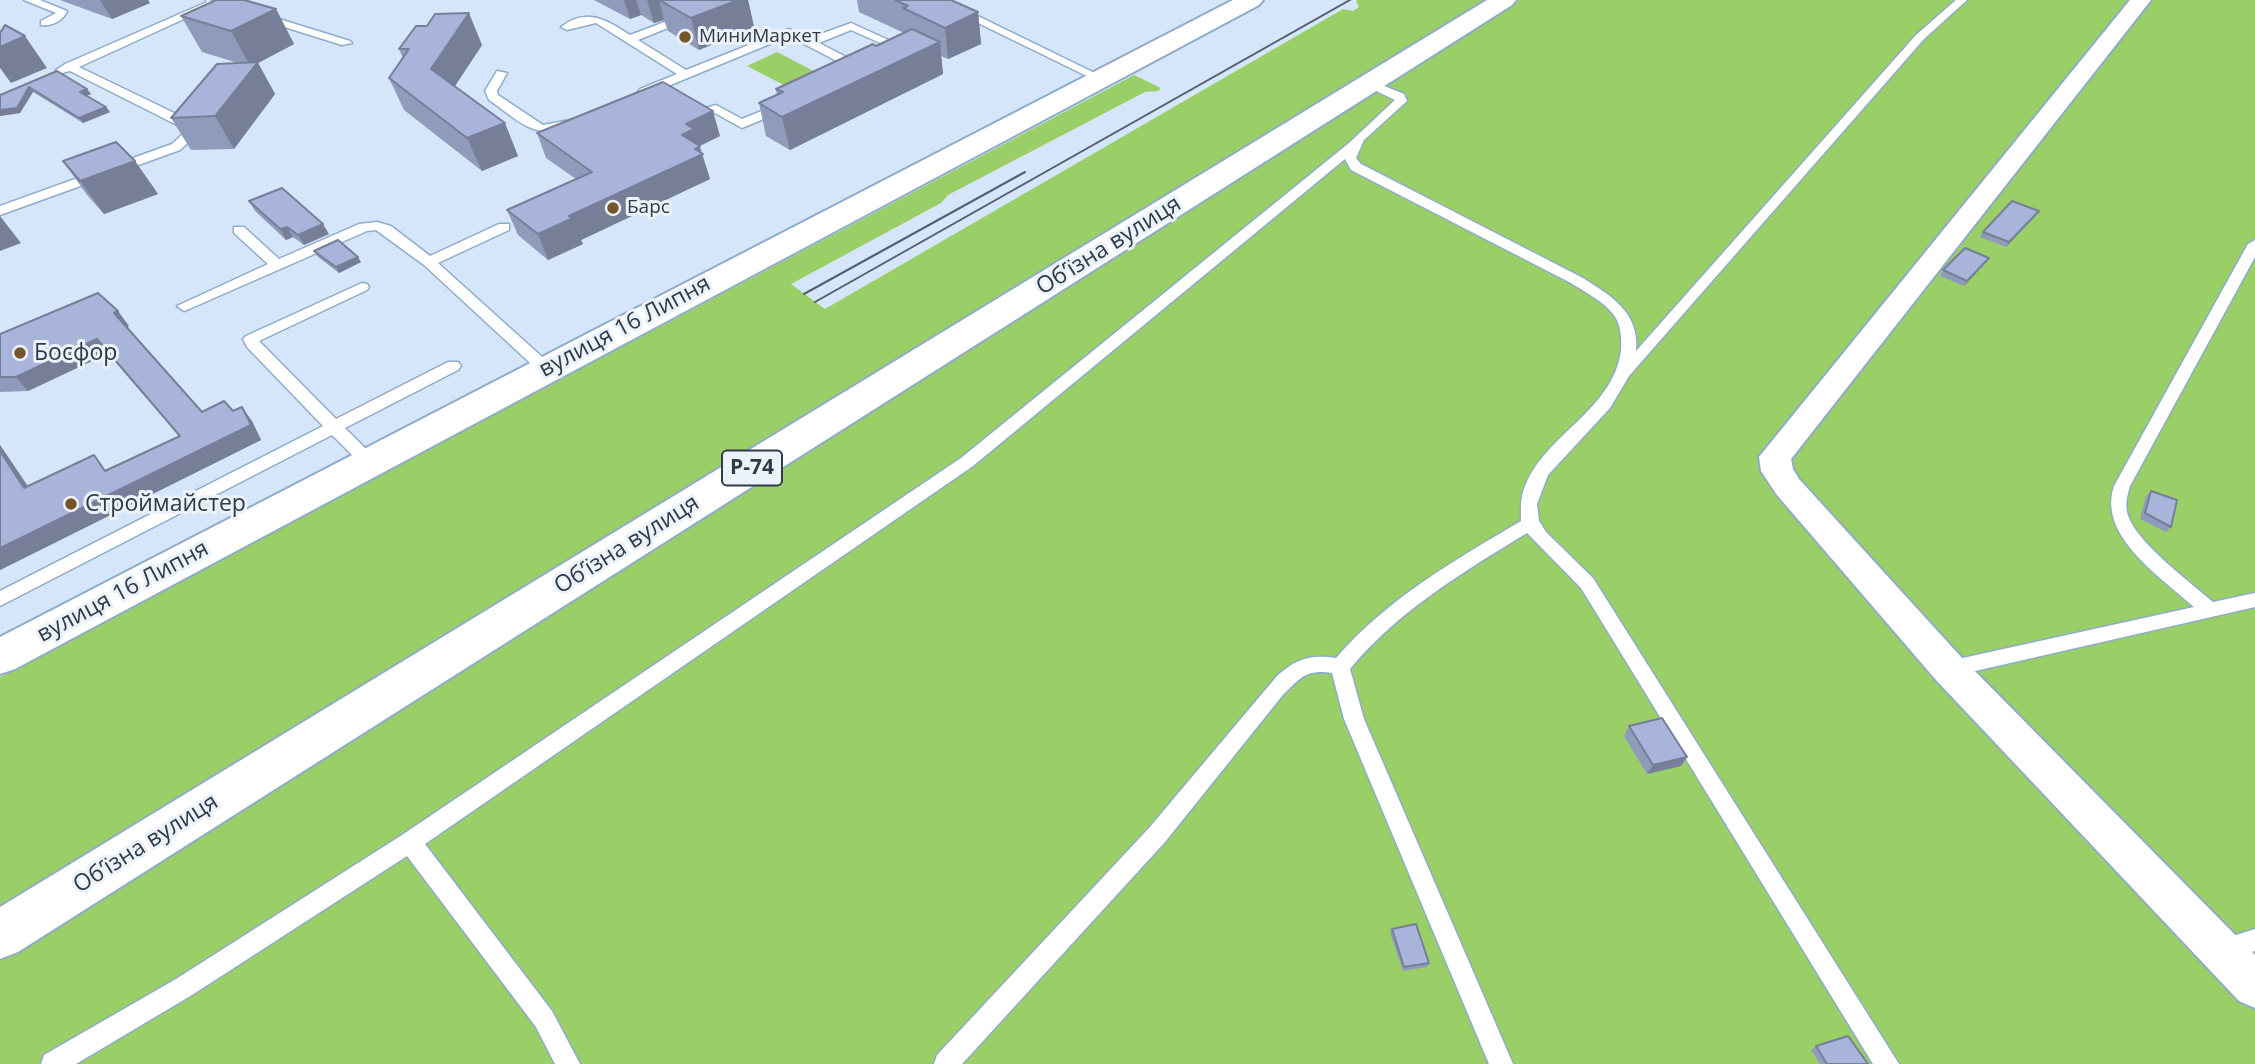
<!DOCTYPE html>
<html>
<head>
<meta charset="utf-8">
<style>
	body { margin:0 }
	canvas { display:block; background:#d5e6fa }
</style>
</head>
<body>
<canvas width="2255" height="1064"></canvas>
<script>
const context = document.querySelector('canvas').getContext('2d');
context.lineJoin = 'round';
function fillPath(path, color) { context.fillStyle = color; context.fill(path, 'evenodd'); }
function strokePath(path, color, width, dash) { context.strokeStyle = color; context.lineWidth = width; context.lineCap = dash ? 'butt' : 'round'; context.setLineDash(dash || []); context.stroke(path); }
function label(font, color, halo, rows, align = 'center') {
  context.font = font + ' "Open Sans",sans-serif'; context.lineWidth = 6; context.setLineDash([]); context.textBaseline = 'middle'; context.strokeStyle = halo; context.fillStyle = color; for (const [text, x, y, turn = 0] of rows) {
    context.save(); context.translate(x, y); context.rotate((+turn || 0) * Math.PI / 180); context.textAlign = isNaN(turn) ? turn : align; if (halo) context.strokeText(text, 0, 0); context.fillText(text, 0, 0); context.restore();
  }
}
fillPath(new Path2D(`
	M1358,0H2255V1064H0V677L1134,75L1161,88L1158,91L1145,92L948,195L941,203L791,284L825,309L1343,9L1353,11L1359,7L1356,1Z
	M777,52L823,76L793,90L747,66Z`), '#9acf68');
const service = new Path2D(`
	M24,0H40L67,11C64,20 51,27 41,25V21L56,13Z
	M206,0L221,2L79,67L197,124V134L180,150L0,215V206L172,144L187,130L70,71L62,73L56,70L65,64L207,2Z
	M931,0H945L1107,79L1097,81Z
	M1956,0H1967L1924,39L1629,376L1610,408L1548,475L1537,504L1539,521L1546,532L1593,578L1899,1064H1873L1581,588L1527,533C1463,572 1398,611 1350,669L1364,719L1513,1064H1489L1344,719L1332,673C1306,669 1300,678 1282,696L1165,842L962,1064H934L937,1055L1149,828L1277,676C1295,659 1311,654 1336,658C1387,599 1455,560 1521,521C1521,509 1520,500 1524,489C1544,434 1612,412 1621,351C1622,339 1621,325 1614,315C1603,301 1585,292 1571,283L1351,170L1345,159L973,466L425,844L552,1011L580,1064H555L536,1027L407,856L192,995L76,1064H41L44,1055L176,979L402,835L961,458L1349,143L1395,100L1364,85V81H1372L1404,94L1407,101L1364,140L1356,158L1361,164L1581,277C1610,295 1640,312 1636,351L1916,35Z
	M263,14L350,41L352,43L342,45L259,19V15Z
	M686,14L691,17L690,19L638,40L686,70L789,29L810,38L851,23L906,48L896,50L851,30L819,43L860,64L862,70L856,73L852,72L850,68L789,36L644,96L638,92L640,89L677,74L596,23L567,30L561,27C588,7 606,20 630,35Z
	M497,71L507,73L497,91L498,95L543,125L570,120V126C535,142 517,119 489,100L485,91Z
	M781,103L787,107L785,110L742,128L706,108L716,105L742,119Z
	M377,222L391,226L430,256L499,224H509V230L438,263L551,365L554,369L551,373H541L424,265L376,230L367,231L189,309L184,311L177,306L268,264L234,233V227H244L279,259L359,224Z
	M2255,240V257L2130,486C2127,496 2124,507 2129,518C2139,544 2191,583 2213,602L2255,593V607L1949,677L1942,675L1939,669L1942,663L1949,661L2194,607C2161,577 2097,536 2114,486L2248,244Z
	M362,283L367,284L369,287L367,290L259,341L336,419L448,362H458L461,366L458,370L345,428L375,458L377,462L375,466H363L332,435L0,606V591L323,426L247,347L243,339L246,336Z
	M2255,929V951L2222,961L2214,958L2211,950L2214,942Z`);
const minor = new Path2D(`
	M2130,0H2151L1791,459L1793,469L1799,479L1962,658L2255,955V1008L2239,1001L1936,680L1777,495L1761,471L1759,457Z`);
const tertiary = new Path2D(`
	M1233,0H1263L1259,5L15,669L0,674V637Z`);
const primary = new Path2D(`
	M1487,0H1516L1512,5L18,952L0,959V907Z`);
strokePath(service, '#8fabca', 3);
strokePath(minor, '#8fabca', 4);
strokePath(tertiary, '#8fabca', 4);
strokePath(primary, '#8fabca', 4);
fillPath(service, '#fff');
fillPath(minor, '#fff');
fillPath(tertiary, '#fff');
fillPath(primary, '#fff');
strokePath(new Path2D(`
	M804,294L1025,172
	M815,302L1350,0`), '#535f6e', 2);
fillPath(new Path2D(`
	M60,0H148L150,3L112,19Z
	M594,0H748L754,27L699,50L668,31L664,20L654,23L641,15L630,19Z
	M857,0H951L978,12L981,44L948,59L941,56L943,74L790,150L766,136L759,103L777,95L776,89L904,33L859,12Z
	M276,9L294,44L258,63L275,94L234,149L191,150L171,118L238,63L202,52L181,16Z
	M482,45L455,86L518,156L482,171L404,110L389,78L403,58L399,49Z
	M57,71L91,94L87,95L110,112L83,123L33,92L20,113L0,116V95Z
	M537,133L720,136L700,146L710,179L581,240L583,244L548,260L518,235L507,210L576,179L546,158Z
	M63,161H135L158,194L104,214L87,195Z
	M249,201L329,234L304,245L293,237L286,240L255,211Z
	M2039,211L2035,216L2006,247L1980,237L1983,232Z
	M314,251L361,262L339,273L317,256Z
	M1989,258L1985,263L1964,286L1940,276L1943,270Z
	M129,326L126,327L202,412L233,411L252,421L261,440L0,570V445L28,486L107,470L179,436L109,353L28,391L0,392V334Z
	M2151,491L2171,527L2166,532L2140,519L2146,496Z
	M1629,726L1681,766L1647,774L1624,736Z
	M1392,929L1429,963L1427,967L1403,971L1390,933Z
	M1816,1046L1868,1064H1820L1811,1050Z`), '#909bbb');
fillPath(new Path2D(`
	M100,0H148L150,3L112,19Z
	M624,0H636L641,15L630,19Z
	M647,0H677H659L664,20L654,23Z
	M738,0H748L754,27L699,50L691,18Z
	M276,9L294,44L258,63L275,94L234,149L215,116L251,67L231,31Z
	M978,12L981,44L948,59L945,28Z
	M469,13L482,45L445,101L431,69Z
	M25,36L47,68L11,83L0,68V47Z
	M940,42L943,74L790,150L782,117Z
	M29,87L33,92L20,113L0,116V110Z
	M87,89L91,94L84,97L80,92Z
	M106,107L110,112L83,123L79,118Z
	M713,111L720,136L699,146L710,179L581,240L583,244L548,260L538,234L569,216L686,124Z
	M505,123L518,156L482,171L467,138Z
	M135,161L158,194L104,214L80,181Z
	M2039,211L2035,216L2006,247L2009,242Z
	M0,216L21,243L0,251Z
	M323,224L329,234L304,245L298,235Z
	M287,227L293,237L286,240L280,229Z
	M358,257L361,262L339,273L336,267Z
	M1989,258L1985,263L1964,286L1967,281Z
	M118,311L129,326L125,328L114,313Z
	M97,339L109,353L28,391L16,377Z
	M242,407L252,421L261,440L0,570V548Z
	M0,445L38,502L24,488L0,451Z
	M1687,757L1681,766L1647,774L1653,765Z`), '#767e98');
const building = new Path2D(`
	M216,0H244L276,9L231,31L181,16Z
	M659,0H738L691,18Z
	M895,0H951L978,12L945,28L903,8L908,6Z
	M469,13L431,69L505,123L467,138L389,78L409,49H399L416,26H427L435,14Z
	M5,25L25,36L0,47V33Z
	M912,29L940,42L782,117L759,103L783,92L776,89L873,44L876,46Z
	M258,62L215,116L171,118L217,64Z
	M57,71L87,89L80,92L106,107L79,118L29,87L17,108L0,110V95Z
	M663,82L713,111L686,124L694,129L682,135L700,146L695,149L703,154L569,216L573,218L538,234L507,210L592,172L537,133Z
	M116,142L135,161L80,181L63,161Z
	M282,188L323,224L298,235L287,227L280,229L249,201Z
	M2012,201L2039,211L2009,242L1983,232Z
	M338,240L358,257L336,267L314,251Z
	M1965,248L1989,258L1967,281L1943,270Z
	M98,293L118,311L114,313L202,412L224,401L233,411L242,407L251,425L0,548V451L24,488L94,455L105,471L180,436L97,339L16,377H0V334Z
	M2151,491L2177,500L2171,527L2145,513Z
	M1662,718L1687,757L1653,765L1629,726Z
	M1416,924L1429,963L1404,967L1392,929Z
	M1848,1036L1868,1064H1827L1816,1046Z`);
fillPath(building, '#a8b4d9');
strokePath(building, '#767e98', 2);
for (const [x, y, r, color] of [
	[685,37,7,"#75552b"],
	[613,208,7,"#75552b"],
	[20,353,7,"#75552b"],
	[71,504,7,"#75552b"]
]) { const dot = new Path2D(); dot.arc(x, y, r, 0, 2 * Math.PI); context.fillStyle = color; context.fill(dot); strokePath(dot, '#ecf2f9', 2.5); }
label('19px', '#303b48', '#ecf2f9', [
	["МиниМаркет",699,37],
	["Барс",627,208]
], 'left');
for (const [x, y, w] of [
	[752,468,60]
]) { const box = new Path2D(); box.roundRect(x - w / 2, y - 17.5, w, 35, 5); context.fillStyle = '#ecf2f9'; context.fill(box); strokePath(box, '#303b48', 2); }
label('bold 21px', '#303b48', null, [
	["Р-74",752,468]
]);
label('23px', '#303b48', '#ecf2f9', [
	["Обʼїзна вулиця",1109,246,-32],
	["вулиця 16 Липня",625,327,-28],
	["Обʼїзна вулиця",627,545,-32],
	["вулиця 16 Липня",123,592,-28],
	["Обʼїзна вулиця",146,844,-32]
]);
label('23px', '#303b48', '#ecf2f9', [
	["Босфор",34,353],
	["Строймайстер",85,504]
], 'left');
</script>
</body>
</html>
